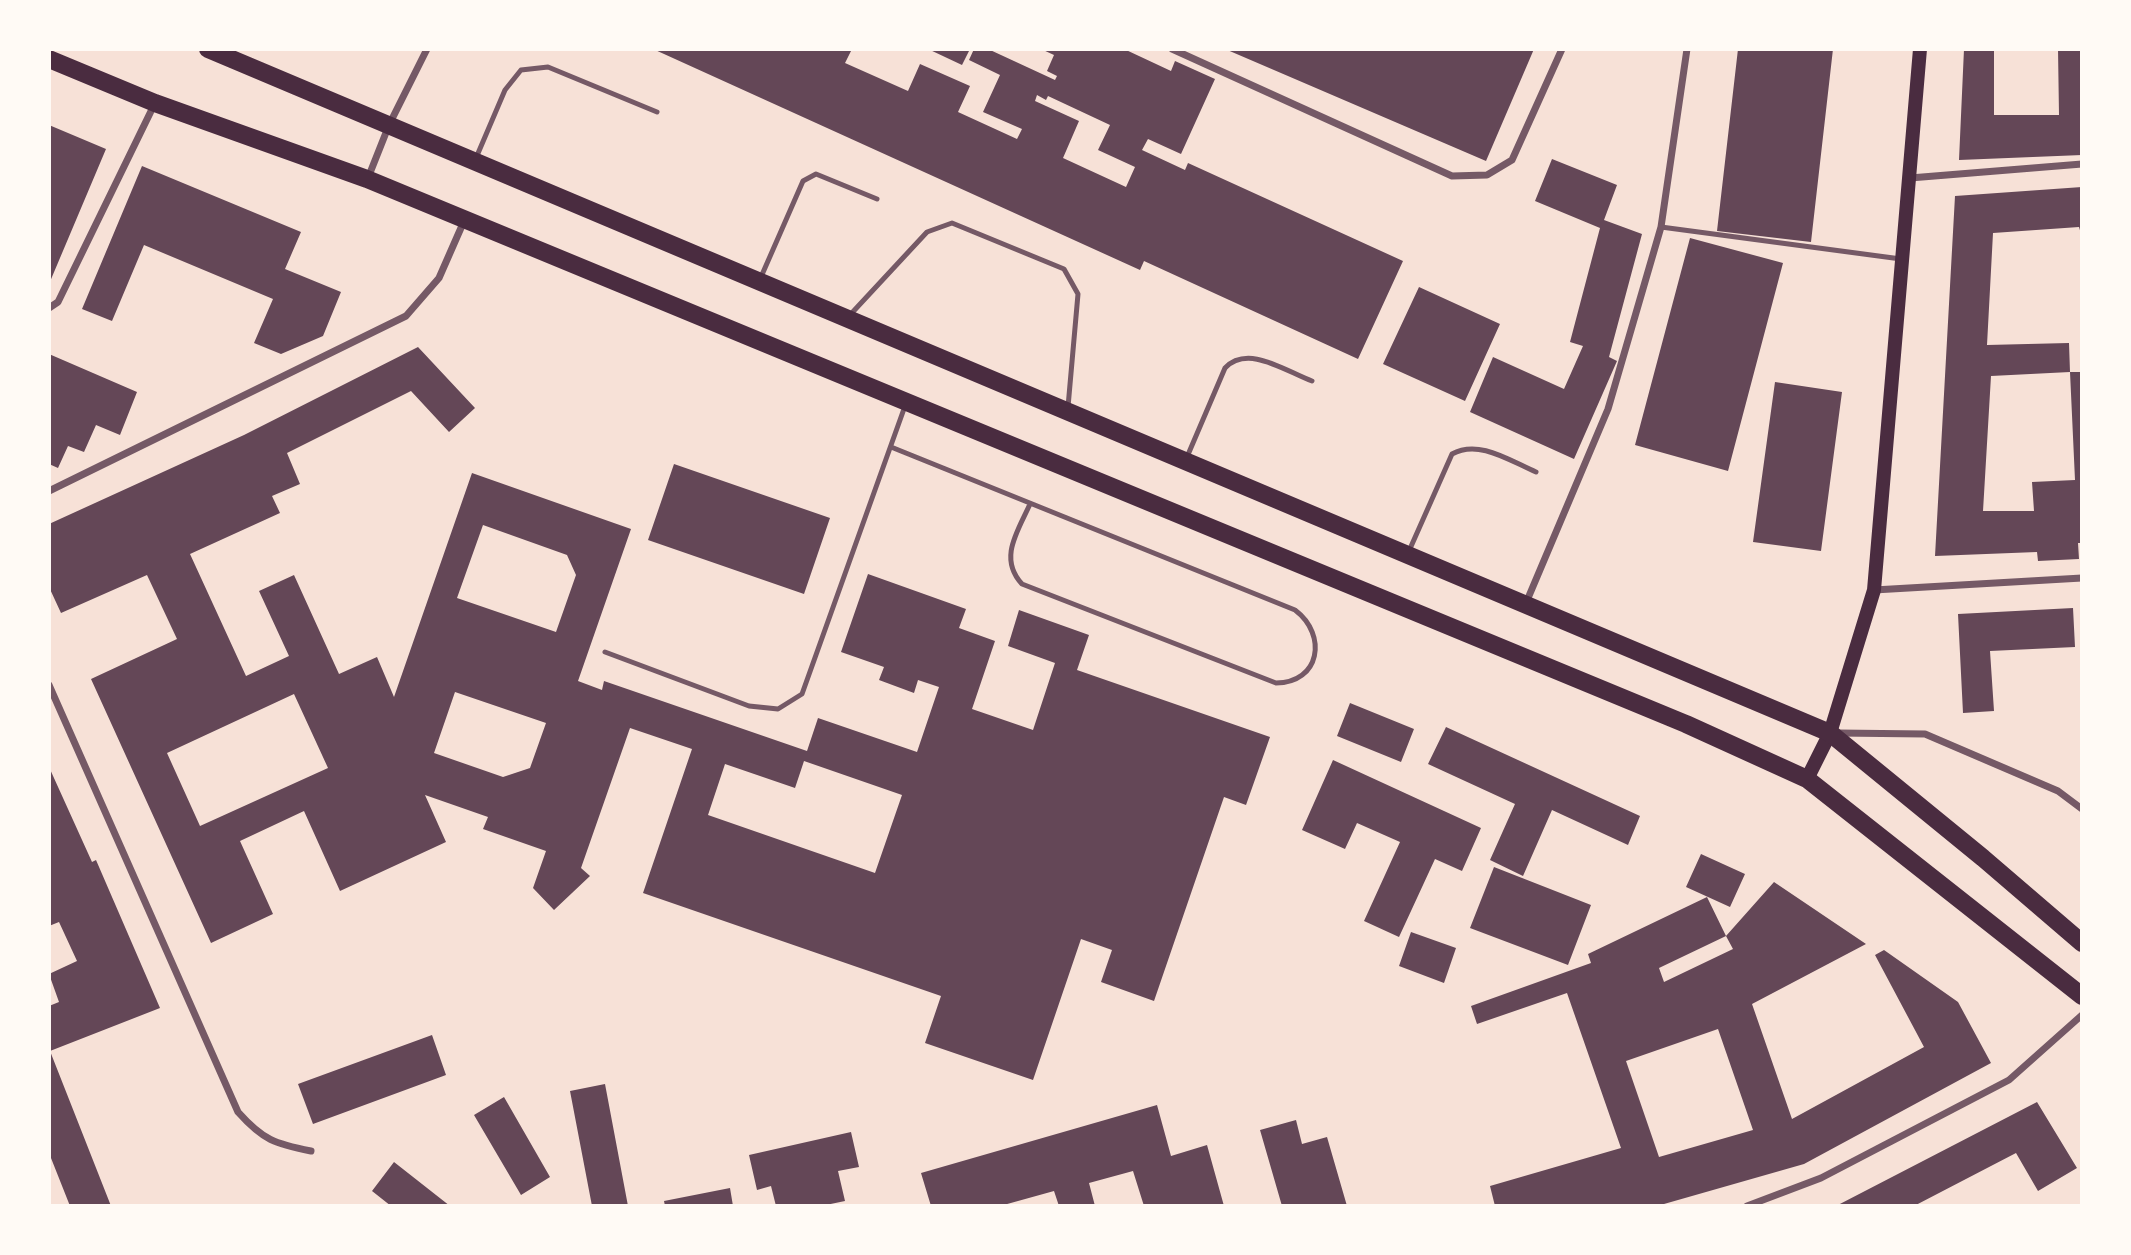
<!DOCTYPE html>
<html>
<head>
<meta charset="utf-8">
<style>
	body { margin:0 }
	#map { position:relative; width:2131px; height:1255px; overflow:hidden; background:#f7e1d7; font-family:Signika,sans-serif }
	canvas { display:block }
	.frame { position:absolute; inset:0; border:51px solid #fffaf5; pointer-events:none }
</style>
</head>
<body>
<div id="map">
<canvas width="2131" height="1255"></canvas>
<div class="frame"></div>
</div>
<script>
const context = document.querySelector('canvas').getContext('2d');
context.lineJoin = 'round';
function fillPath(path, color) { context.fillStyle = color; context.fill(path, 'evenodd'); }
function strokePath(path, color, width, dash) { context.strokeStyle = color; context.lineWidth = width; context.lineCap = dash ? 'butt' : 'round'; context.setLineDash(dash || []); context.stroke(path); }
fillPath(new Path2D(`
	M653,49H852L845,63L908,91L920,64L970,86L958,112L1017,139L1022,129L983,112L1000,75L969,60L974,49H988L1055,80L1057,76L1047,71L1054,55L1041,49H1124L1171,71L1175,61L1215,79L1181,154L1148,139L1142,150L1185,170L1188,163L1403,261L1358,359L1144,261L1140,270ZM1037,95L1046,100L1048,96L1110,125L1098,150L1135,167L1126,187L1063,158L1079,121L1035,101Z
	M928,49H970L962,65Z
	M1225,49H1534L1486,161Z
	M1738,49H1833L1811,242L1717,231Z
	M1964,49H1994V115H2059L2058,49H2082V155L1959,160Z
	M49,125L106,149L49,284Z
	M1552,159L1617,185L1604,220L1642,234L1609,357L1617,361L1574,459L1470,412L1493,357L1564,389L1583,346L1570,342L1600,228L1535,201Z
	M142,166L301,232L285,269L341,292L323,336L281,354L254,343L273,299L144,245L112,321L82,309Z
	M2082,187V237L2079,227L1993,233L1987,345L2069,343L2070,372L1991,376L1983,511H2034L2032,482L2075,480L2070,372H2082V543H2078L2079,559L2038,561L2037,552L1935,556L1955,196Z
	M1690,238L1783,263L1728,471L1635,445Z
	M1419,287L1500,324L1465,401L1383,364Z
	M418,347L475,408L449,432L411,391L287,453L300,484L272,496L280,513L190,554L246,676L289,656L259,591L294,575L339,674L377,657L394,697L472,473L631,529L578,681L602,690L604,681L807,751L818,718L917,752L939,687L918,680L914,693L879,680L884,667L841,652L868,574L966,609L959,628L995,641L972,709L1033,730L1055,663L1008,646L1019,610L1089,635L1077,670L1270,737L1246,805L1224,797L1154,1001L1101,982L1112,950L1081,939L1033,1080L925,1043L941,996L643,893L692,749L630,728L581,868L590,876L554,910L533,888L546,851L483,829L488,817L425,795L446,842L340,891L304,811L240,841L273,914L211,943L91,679L177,639L147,575L61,613L49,587V524L244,435ZM483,525L567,555L576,575L556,632L457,598ZM455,692L546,723L530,768L503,777L434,753ZM294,694L328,768L200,826L167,753ZM804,761L902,795L875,873L708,815L725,764L795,788Z
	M49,354L137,392L120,435L96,425L84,452L68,446L58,468L49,464Z
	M1775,382L1842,392L1821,551L1753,542Z
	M674,464L830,518L804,594L648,540Z
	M2073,608L2075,647L1990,651L1994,711L1963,713L1958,614Z
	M1350,703L1414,729L1401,762L1337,736Z
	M1446,727L1640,816L1628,845L1552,810L1523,876L1490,860L1515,804L1428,764Z
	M1333,760L1481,828L1462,871L1435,859L1399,937L1364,921L1400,842L1357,823L1345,849L1302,830Z
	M49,767L92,862L96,860L160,1008L50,1051L111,1206H70L49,1153V1006L59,1002L49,974L77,961L59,922L49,926Z
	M1701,854L1745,874L1730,907L1686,887Z
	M1494,867L1591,905L1568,965L1470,928Z
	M1774,882L1866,944L1752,1004L1792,1119L1924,1047L1875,955L1884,950L1958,1002L1991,1063L1804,1164L1657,1206H1495L1490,1186L1621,1148L1567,993L1477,1024L1471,1006L1591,963L1588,954L1707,897L1726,936L1659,968L1664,982L1733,949L1726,936ZM1718,1029L1753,1130L1659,1157L1626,1061Z
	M1411,932L1456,948L1444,983L1399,966Z
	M432,1035L446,1075L313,1124L298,1084Z
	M605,1084L628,1206H592L570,1091Z
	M504,1097L550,1177L521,1195L474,1115Z
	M2037,1102L2077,1168L2038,1191L2016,1153L1914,1206H1836Z
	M1157,1105L1171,1156L1207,1145L1224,1206H1144L1133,1171L1089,1183L1095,1206H1059L1054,1191L1000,1206H931L921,1173Z
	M1296,1120L1302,1144L1327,1137L1347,1206H1282L1260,1130Z
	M851,1132L859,1167L838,1171L845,1201L821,1206H776L771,1186L757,1190L749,1155Z
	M394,1162L450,1206H391L372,1191Z
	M730,1188L733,1206H665L664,1201Z`), '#644757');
strokePath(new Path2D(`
	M476,158L505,90L521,70L548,67L657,112
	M1661,227L1901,259
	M761,277L803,181L816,174L877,199
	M849,316L927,232L952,223L1064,269L1078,294L1068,407
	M891,447L1295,610C1328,635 1320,683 1276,683L1022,584C998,558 1018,531 1030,504
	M1187,457L1225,368C1248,344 1285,371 1312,381
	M1409,551L1452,454C1479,439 1510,461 1536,472
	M605,652L749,706L778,709L802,694L905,406`), '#755966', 5);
strokePath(new Path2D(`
	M1172,49L1452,176L1487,175L1512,160L1562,49
	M368,178L389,125L427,49
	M1910,178L2082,164
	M49,308L58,302L154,105
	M49,491L406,316L439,278L464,221
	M1874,590L2082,578
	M1526,603L1608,409L1661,227L1687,49
	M49,685L238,1112C263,1140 275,1144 311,1151
	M1838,733L1925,734L2058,791L2082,809
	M1747,1206L1821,1178L2009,1080L2082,1015`), '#755966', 7);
strokePath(new Path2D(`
	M1807,779L1830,733L1874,590L1920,49`), '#4a2c40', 14);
strokePath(new Path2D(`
	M208,49L1830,733L1983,858L2082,943
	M49,59L155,103L367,179L1686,724L1807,779L2082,996`), '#4a2c40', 18);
</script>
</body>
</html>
